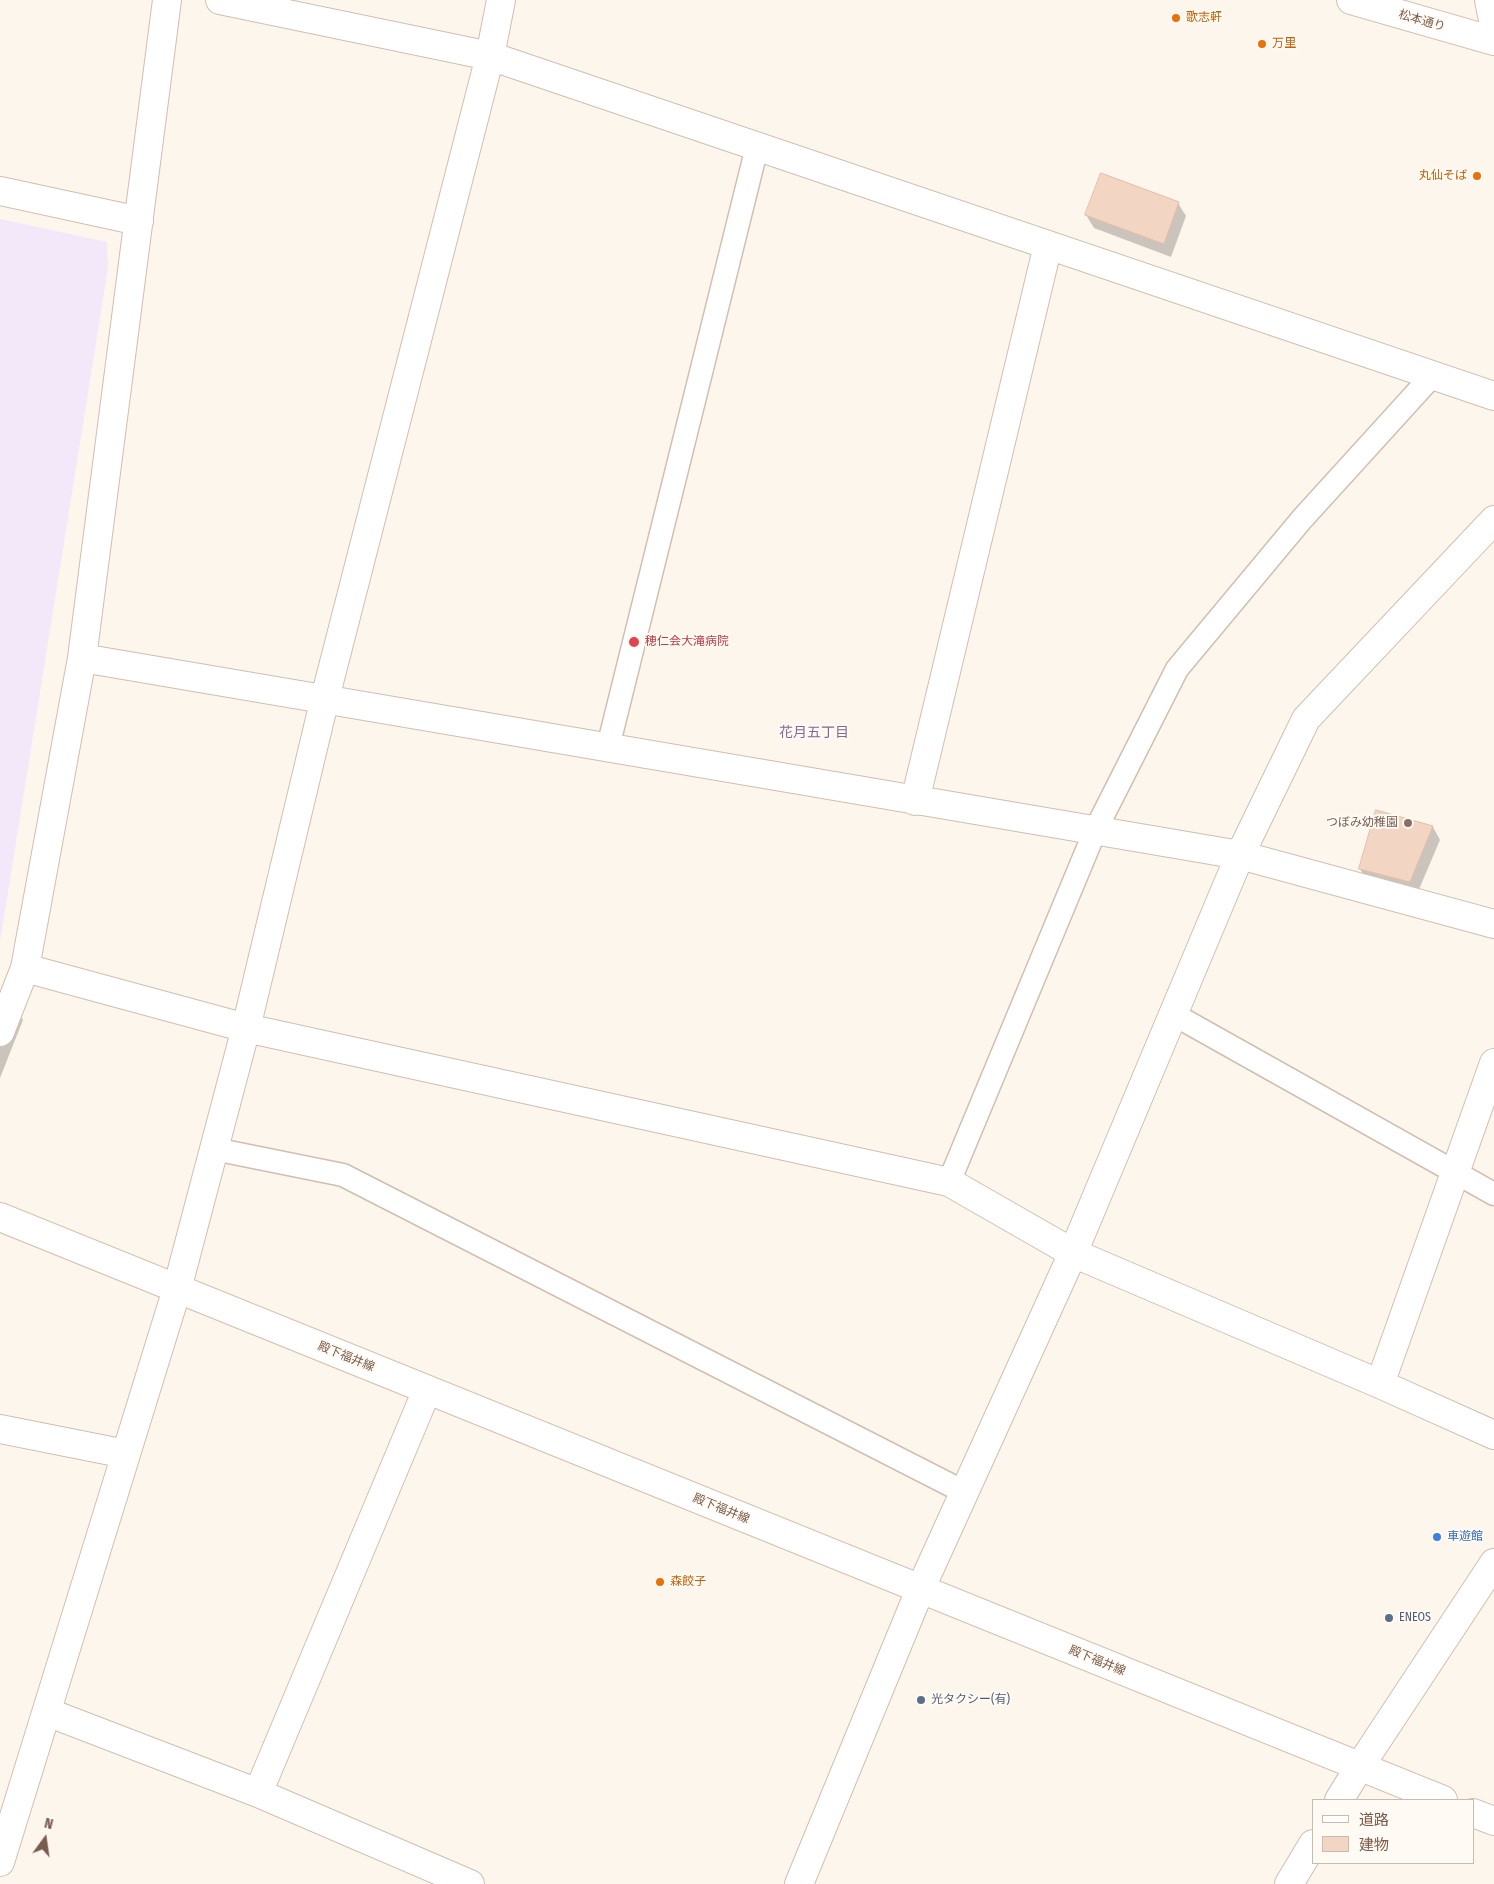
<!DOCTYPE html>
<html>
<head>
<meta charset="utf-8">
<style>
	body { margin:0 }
	#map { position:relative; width:1494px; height:1884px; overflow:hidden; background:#fdf6ec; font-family:"Fira Sans Condensed","Noto Sans JP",sans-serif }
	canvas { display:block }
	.legend { position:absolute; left:1312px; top:1799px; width:162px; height:65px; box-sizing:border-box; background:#fffaf3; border:1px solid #cabbb1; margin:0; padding:6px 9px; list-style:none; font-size:15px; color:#7a5c4d }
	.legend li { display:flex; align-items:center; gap:10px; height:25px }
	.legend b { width:25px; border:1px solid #cabbb1 }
	.north { position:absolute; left:20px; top:1814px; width:50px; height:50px; -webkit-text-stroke:4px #fffaf3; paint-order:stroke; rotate:14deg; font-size:14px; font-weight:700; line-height:20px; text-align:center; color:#7a5c4d }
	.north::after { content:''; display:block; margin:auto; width:18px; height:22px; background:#7a5c4d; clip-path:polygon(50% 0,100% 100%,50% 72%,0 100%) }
</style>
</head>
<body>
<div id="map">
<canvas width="1494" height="1884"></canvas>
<ul class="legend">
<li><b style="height:6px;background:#fff"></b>道路</li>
<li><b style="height:14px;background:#f3d5c3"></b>建物</li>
</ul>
<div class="north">N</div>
</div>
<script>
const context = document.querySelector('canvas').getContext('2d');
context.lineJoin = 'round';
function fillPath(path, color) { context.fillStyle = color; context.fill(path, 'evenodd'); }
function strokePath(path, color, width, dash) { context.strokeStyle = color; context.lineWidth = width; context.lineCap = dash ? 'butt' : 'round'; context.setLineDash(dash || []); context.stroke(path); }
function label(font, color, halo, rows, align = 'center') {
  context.font = font + ' "Fira Sans Condensed","Noto Sans JP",sans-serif'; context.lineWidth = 4; context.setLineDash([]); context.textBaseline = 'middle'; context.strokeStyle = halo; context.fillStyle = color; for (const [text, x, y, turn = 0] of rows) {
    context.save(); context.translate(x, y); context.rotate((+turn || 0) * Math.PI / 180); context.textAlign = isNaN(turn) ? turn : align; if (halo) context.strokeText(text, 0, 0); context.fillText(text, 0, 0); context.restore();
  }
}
fillPath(new Path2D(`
	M0,219L107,242L108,268L0,942Z`), '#f3e8fa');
fillPath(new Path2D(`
	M1178,203L1186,216L1171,257L1094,228L1086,215Z
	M1377,811L1433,827L1440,840L1417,894L1368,882L1360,869Z
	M0,996L12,1001L23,1020L0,1078Z`), '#0003');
const building = new Path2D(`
	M1101,173L1179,202L1164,244L1085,215Z
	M1376,810L1433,826L1410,882L1359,869Z`);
fillPath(building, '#f3d5c3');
strokePath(building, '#e6bba3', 1);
const lane = new Path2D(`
	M608,747L757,147
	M1173,1014L1494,1194
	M214,1149L343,1175L964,1492
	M949,1182L1095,831L1177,669L1302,519L1432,376`);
const street = new Path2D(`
	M220,0L490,56L1494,396
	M1489,0L1494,25
	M0,191L139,221
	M82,658L1240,855L1494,924
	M915,801L1048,245
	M25,968L246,1028L949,1182L1073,1253L1380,1384L1494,1435
	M0,1032L25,968L82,658L167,0
	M1380,1384L1494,1063
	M0,1429L126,1454
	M47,1712L258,1793L470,1884
	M258,1793L427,1390
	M1339,1800L1360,1766L1494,1563
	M0,1862L177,1289L246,1028L325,698L490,56L501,0
	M799,1884L920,1590L1073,1253L1240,855L1306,719L1494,520
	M1289,1884L1313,1844`);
const secondary = new Path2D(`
	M1351,0L1494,41
	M0,1217L1443,1800
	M1473,1813L1494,1821`);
strokePath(lane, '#d1beb0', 25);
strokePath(street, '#d1beb0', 30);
strokePath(secondary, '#d6c0b0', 30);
strokePath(lane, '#fff', 22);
strokePath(street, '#fff', 28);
strokePath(secondary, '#fff', 28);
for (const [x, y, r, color] of [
	[1176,18,5,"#e8710a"],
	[1262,44,5,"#e8710a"],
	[1477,176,5,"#e8710a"],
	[634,642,6,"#e0444e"],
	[1408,823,5,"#8d6e63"],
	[1437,1537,5,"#3f7fe0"],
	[660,1582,5,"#e8710a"],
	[1389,1618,5,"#5c6f8a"],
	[921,1700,5,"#5c6f8a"]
]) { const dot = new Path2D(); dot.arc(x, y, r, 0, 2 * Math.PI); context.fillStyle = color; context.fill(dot); strokePath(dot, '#fffaf3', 2); }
label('12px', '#c56008', '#fffaf3', [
	["歌志軒",1186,18],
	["万里",1272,44],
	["丸仙そば",1467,176,"right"],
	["森餃子",670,1582]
], 'left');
label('12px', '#7a5c4d', '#fffaf3', [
	["松本通り",1422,21,16],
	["殿下福井線",346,1357,22],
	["殿下福井線",721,1509,22],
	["殿下福井線",1097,1661,22]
]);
label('12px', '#be3a42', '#fffaf3', [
	["穂仁会大滝病院",645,642]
], 'left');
label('12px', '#785e54', '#fffaf3', [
	["つぼみ幼稚園",1398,823]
], 'right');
label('12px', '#366cbe', '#fffaf3', [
	["車遊館",1447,1537]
], 'left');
label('12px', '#4e5e75', '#fffaf3', [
	["ENEOS",1399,1618],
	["光タクシー(有)",931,1700]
], 'left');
label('14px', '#846695', '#fffaf3', [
	["花月五丁目",814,733]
]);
</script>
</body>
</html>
